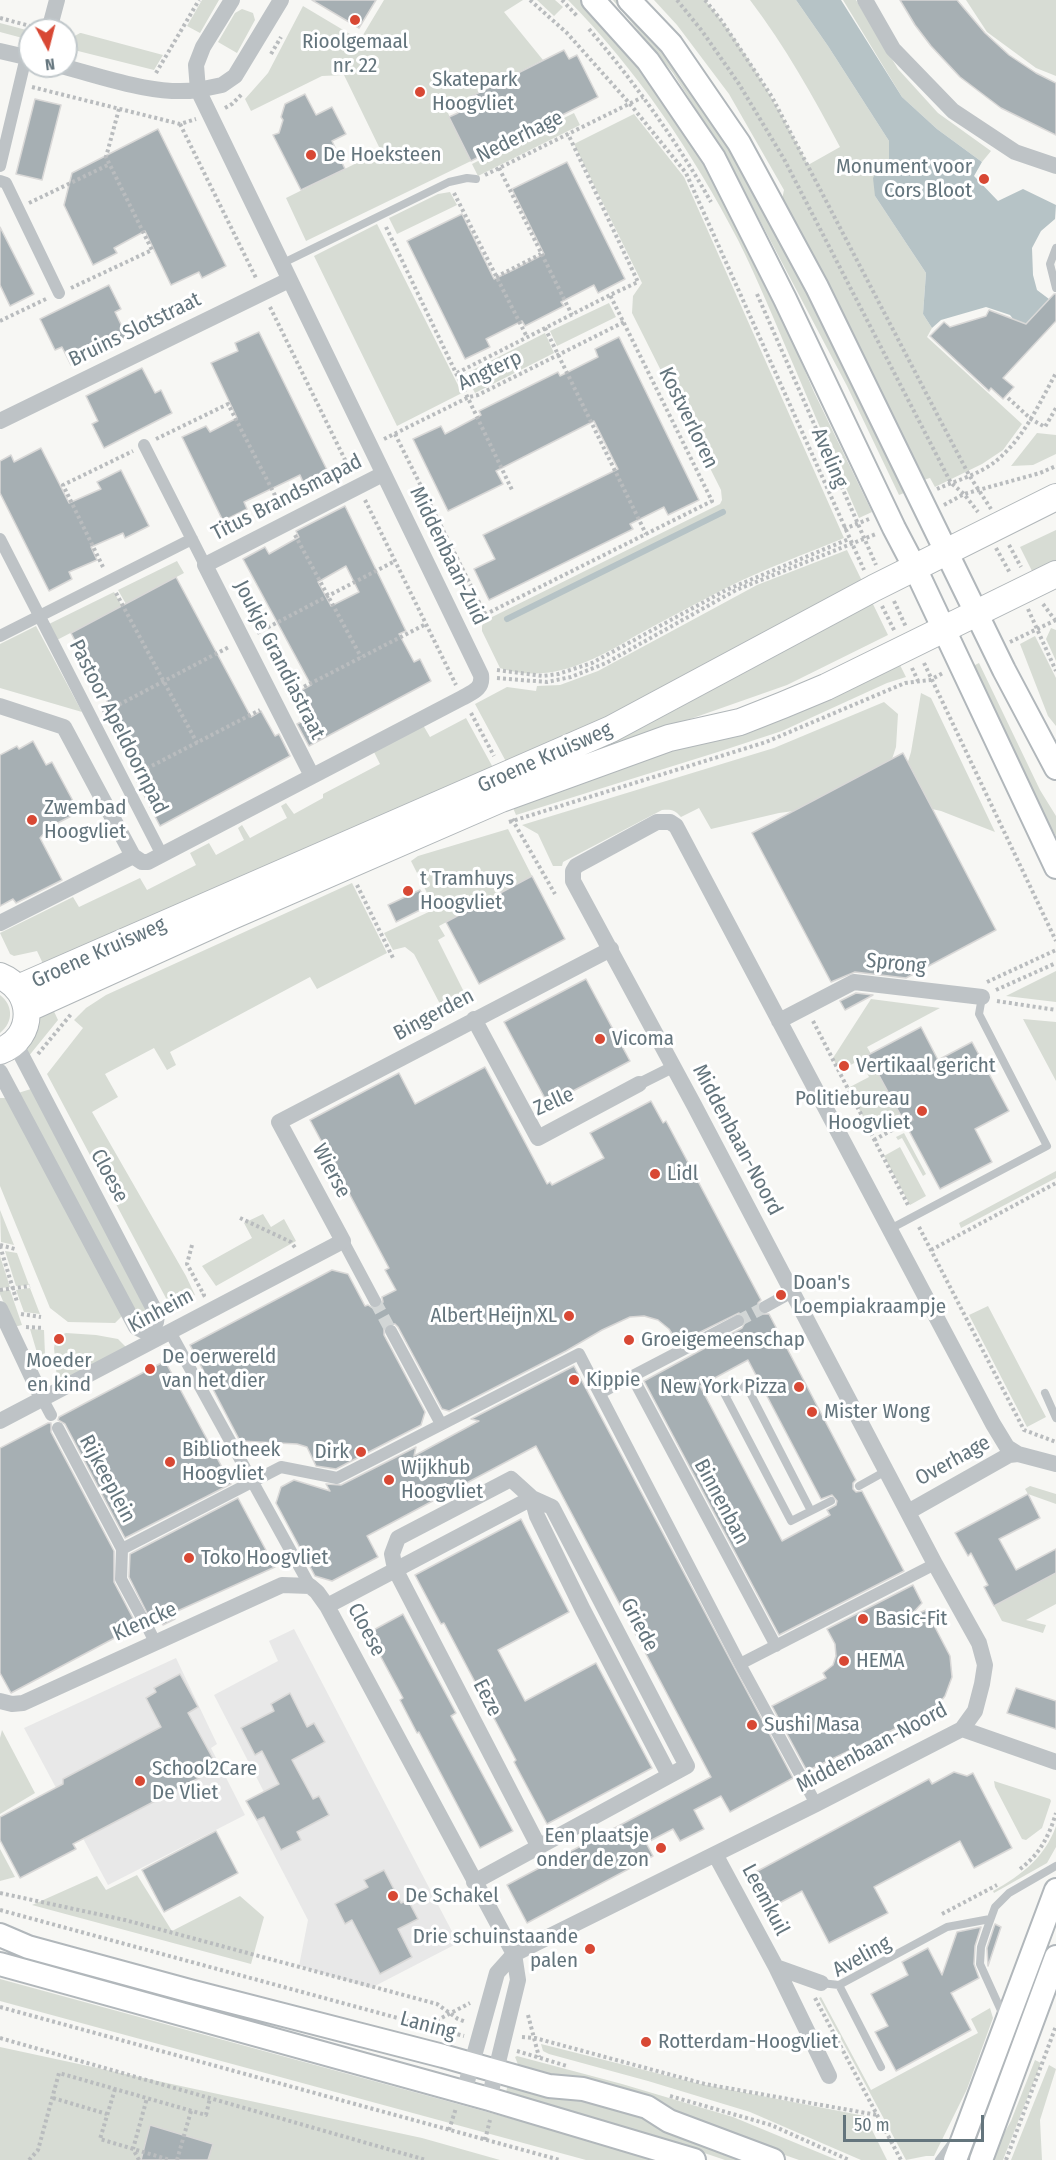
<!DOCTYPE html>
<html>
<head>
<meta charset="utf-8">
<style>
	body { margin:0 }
	#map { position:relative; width:1056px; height:2160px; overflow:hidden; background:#f7f7f4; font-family:"Fira Sans Condensed",sans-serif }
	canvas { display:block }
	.north { position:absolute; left:18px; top:18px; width:60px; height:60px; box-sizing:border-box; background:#fff; border:2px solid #c1c8cb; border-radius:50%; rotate:173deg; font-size:16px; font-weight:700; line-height:24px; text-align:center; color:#64757d }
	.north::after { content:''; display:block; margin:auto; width:21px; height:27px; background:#d84834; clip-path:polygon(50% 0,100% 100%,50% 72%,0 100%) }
	.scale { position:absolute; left:843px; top:2115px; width:141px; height:27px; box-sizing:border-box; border:3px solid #64757d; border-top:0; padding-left:8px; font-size:18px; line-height:21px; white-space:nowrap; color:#64757d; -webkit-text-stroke:4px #fff; paint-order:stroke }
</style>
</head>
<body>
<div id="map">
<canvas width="1056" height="2160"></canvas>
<div class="north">N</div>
<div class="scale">50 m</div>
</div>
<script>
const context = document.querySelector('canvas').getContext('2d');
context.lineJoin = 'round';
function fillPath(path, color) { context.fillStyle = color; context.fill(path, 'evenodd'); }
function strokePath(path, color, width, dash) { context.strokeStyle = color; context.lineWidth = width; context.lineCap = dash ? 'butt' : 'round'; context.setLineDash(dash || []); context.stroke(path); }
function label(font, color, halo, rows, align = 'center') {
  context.font = font + ' "Fira Sans Condensed",sans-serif'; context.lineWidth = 6; context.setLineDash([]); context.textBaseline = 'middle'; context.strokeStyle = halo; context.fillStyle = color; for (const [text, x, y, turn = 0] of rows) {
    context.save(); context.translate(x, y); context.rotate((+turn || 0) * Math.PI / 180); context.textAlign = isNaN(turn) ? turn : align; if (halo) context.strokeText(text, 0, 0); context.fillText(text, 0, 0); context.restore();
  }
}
fillPath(new Path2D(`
	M294,1629L458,1943L371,1988L299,1966L308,1920L246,1801L264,1792L214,1695L278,1661L269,1641Z
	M176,1658L217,1744L211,1748L245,1815L108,1885L24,1728Z`), '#e8e8e8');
fillPath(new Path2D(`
	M202,0H219L200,33L187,26Z
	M384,0H523L504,12L543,60L446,109L471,161L306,241L286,198L381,151L344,75L322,76L251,111L245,99L268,73L303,6L360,40Z
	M537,0H555L563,7L554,16Z
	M568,0H580L628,54L655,88L708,170L773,296L814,392L872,512L859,518C837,467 815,416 793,364C775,322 758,280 738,240C693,153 637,70 568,0Z
	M613,0H624L661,41L748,169L909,491L899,495L847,386L728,160L673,73Z
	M654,0H705C747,51 778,108 808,165L840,147C813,96 785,46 750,0H796L828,46L889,141V159L879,167L875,196L926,273L923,314L932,328L927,337L1022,424L1003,450L982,464L935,487L930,478L920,481L781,204L784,190L729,94L677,25Z
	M843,0H856L898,69L938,113L991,151L982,162L937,129L902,97Z
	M966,0H1056V76L1036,68L987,32Z
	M242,9L253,13L255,20L237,53L218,42L235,13Z
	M0,23L30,31V40L0,32Z
	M80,33H81L163,55L154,70L66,48V41Z
	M574,113L580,125L478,176L472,164Z
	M634,114L684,177L844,538C805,554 764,569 726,588C696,604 666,619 637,635C595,660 550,685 500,668L482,631V626L484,621L720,504L722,500L721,490L632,313L633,296L642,283L574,144Z
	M450,192L457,205L397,234L389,218L438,194Z
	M377,224L462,393L397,426L314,256Z
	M609,303L616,317L557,346L550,331Z
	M545,333L554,353L475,393L465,374Z
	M1037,433L1056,435V454L1033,465L1011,466Z
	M1056,530V564L1034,575L1020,547Z
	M847,550L862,581L510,769L475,704L507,687L536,691L537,686L560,685L598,671L757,585Z
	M177,561L184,573L126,604L118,590Z
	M114,592L122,606L57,640L49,624Z
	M871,600L888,635L787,685L676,724L519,786L677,709Z
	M36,626L82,712L0,688V644Z
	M1051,628L1056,630V661L1046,639Z
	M1035,636L1056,678V726L1048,716L1020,644Z
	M899,663L906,677L887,683L782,731L721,751L516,815L511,803Z
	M979,663L1040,790L1056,816V836L1030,794L971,667Z
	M921,693L931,698L995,832L941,811L914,805L903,778L911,752Z
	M884,702L898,714L896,747L889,768L801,810L779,813L711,829L699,808L681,817C675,810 671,809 662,810L563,862L562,866H553L538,834L522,825L774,748Z
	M466,718L497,775L45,968L37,951L14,956L10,954L0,933L73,897L79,907L140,878L147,890L196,865L190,853L209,843L216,855L244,840L238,828L242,825L250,838L287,818L281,806L286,803L294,814L323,798V794L380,764L374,752L423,725L430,737Z
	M508,829L532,876L439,926L445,936L438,940L464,992L440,1004L414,954L405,947L393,950L384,933L435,909L411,861L418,856Z
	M352,883L387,953L317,989L310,977L170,1052L176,1065L167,1070L154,1048L105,1074L118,1097L92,1112L186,1276L195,1295L175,1305L168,1302L47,1074L83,1028L74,1020L86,1008L106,995Z
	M1056,971V1002L1006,996Z
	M0,995C13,1005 14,1022 0,1033Z
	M871,999L940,1008L867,1047L871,1054L869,1055L900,1114L888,1120L883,1113L866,1122L848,1088L869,1077L860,1060L839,1071L833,1058Z
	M51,1005L58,1020L28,1057C20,1037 38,1018 51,1005Z
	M1023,1019L1056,1022V1081Z
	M31,1089L148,1310L137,1317L18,1093Z
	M0,1098H6L122,1316L115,1323L68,1322L50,1308L0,1186Z
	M904,1133L926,1174L923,1176L902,1138L898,1140L896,1137Z
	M900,1147L926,1196L910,1205L884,1156Z
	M1056,1171V1178L961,1228L959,1223Z
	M0,1210L14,1245L1,1242Z
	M263,1214L271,1227L284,1219L296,1241L216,1286L202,1266L252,1238L244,1223Z
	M5,1251L17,1253L29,1285L16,1286Z
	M0,1256L10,1287L0,1288Z
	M30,1288L40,1314L24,1312L16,1290Z
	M10,1290L22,1325L14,1327L0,1294V1291Z
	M988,1306L1046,1417L1027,1427L969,1315Z
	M30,1329L44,1330L45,1355L38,1356Z
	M66,1333L96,1335L118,1339L131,1352L58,1389L54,1348L56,1337Z
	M1030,1486L1056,1494V1504L1028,1494L1025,1489Z
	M1056,1573V1604L1026,1620L1046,1625L1043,1633L1002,1621L994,1606Z
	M2,1730L35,1793L0,1814V1738Z
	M994,1781L1050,1799L1051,1801L1042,1828L1026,1840L1022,1839L995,1787Z
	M1056,1826V1847L1047,1863L994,1893L993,1891C1022,1875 1045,1857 1056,1826Z
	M0,1849L15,1877L0,1881Z
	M137,1875L172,1931L240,1896L264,1917L251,1964L32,1905L97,1876L106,1890Z
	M0,1979L663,2160H586L0,2001Z
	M821,1997L871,2090L978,2033L971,2019L990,2008L993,2018L967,2089L934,2156H926L906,2160L819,1998Z
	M541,2044L700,2084L865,2116L887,2160H861L750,2112L648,2081L549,2054L543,2051Z
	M0,2047L422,2138L500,2160H0Z
	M517,2056L622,2084L733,2117L837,2160H799L576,2082L519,2067L515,2057Z
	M1035,2060L1041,2063L1003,2160H989L1011,2121Z
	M1049,2065L1056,2069L1040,2120L1042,2160H1011Z
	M508,2083L583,2093L763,2160H725L642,2132L508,2095L506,2093Z`), '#d7dcd4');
fillPath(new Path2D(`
	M796,0H841L902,97L937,129L982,162L974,176L998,201L1023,189L1056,205L1055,219L1041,231L1032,248L1033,275L1037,290L1049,299L1021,329L1010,315L986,307L941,320L932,328L923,314L926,273L875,196L873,178L879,167L889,159V141L828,46Z`), '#b6c3c6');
strokePath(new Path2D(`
	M507,619L723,512`), '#b6c3c6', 6);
const building = new Path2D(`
	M312,0H376L359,28Z
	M900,0H957L985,33L1009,55L1036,73L1056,83V135L1001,108L960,77L931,46L915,25Z
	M564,50L569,59L577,55L598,97L471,161L449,117L458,113L454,105Z
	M305,94L316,115L332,107L346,134L332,141L345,169L301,190L273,135L279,133L283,120L281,117L285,104Z
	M35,99L61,105L42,180L16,174Z
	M158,129L226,266L202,278L199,272L171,285L145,231L114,248L117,253L93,265L64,205L72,173Z
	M567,162L625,279L598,293L594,285L561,302L564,306L525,326L522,321L486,339L490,347L465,359L407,241L462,214L494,279L513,270L544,254L512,189Z
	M0,227L34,294L10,306L0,285Z
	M109,285L121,309L115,312L127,337L71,365L62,347L55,350L40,319Z
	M1054,294H1056V321L1003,378L1014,387L1003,399L991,388L989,391L930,336L944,322L950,327L986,316L989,310L1026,324Z
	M259,332L327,470L303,482L300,475L244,502L247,509L223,521L182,437L206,426L210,432L237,418L211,363L238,351L235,343Z
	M619,337L699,500L668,515L664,507L630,524L633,529L489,600L474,569L495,559L483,535L618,469L594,421L496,471L503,484L448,511L413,439L441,426L445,434L481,415L479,411L558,372L560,376L598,357L595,349Z
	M142,368L155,393L161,390L172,413L104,448L92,424L98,421L86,396Z
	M41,448L69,503L101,489L97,482L121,470L149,526L125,538L123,533L91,547L97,560L69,572L72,579L49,591L0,493V461L11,455L14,462Z
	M345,506L406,631L399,634L414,662L420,659L431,681L309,746L297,724L305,720L290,696L311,685L243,559L265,547L269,554L299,537L296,531ZM346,566L359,592L331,606L318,582Z
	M176,577L251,717L261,711L275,736L279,734L290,756L160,826L135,778L145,773L71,633Z
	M33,741L46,765L52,762L79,812L50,827L40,838L62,880L16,903L13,899L0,906V755L17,746L19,749Z
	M903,753L996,930L906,978L855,972L831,982L752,833Z
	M532,876L565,939L479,984L446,922Z
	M420,890L428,906L396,922L388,905Z
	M586,979L630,1061L548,1104L504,1022Z
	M856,993L873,995L845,1010L840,1001Z
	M921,1027L938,1060L972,1042L1009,1111L975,1129L992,1162L940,1189L908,1129L911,1128L900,1114L868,1055Z
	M485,1067L547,1184L550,1182L552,1185L604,1158L590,1133L651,1101L663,1123L666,1121L761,1300L758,1303V1310L761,1314H769L856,1480L853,1483V1489L856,1492L862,1491L904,1571L779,1635L644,1381L742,1328L746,1321L745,1317L739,1313L678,1343L669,1329L658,1320L644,1316L630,1317L602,1330L566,1351L449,1411L442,1409L398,1327L395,1324H388L384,1327V1335L425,1412L421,1425L336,1469L316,1466L307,1447L297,1444L240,1441L190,1345L332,1270L348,1274L365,1306L368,1305L374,1309L379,1308L383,1302L382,1297L396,1290L385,1270L389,1268L310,1120L399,1073L415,1104ZM748,1360L821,1499L832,1495L837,1501L836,1505L827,1510L830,1515L782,1541L700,1386Z
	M165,1361L231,1484L125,1538L65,1424L58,1420L59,1417Z
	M574,1366L793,1778L730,1812L721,1796L694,1810L704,1829L680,1841L673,1829L646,1843L653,1856L527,1923L507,1885L711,1777L536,1446L367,1536L378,1557L332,1581L315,1576L276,1503L281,1487L294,1480L330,1491L326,1484L341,1485L416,1447L414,1456L479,1421L471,1419Z
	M48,1423H51V1432L114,1551V1582L135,1622L139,1625L11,1693L0,1673V1448Z
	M1028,1494L1040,1518L999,1539L1016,1570L1056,1549V1573L994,1606L984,1587L988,1585L971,1553L968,1556L955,1533Z
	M238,1498L275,1567L173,1613L175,1619L163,1625L158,1615L150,1619L129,1577L130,1554Z
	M521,1519L569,1612L498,1650L525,1701L596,1663L652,1768L547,1824L514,1762L516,1760L444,1623L441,1624L415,1575Z
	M913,1585L922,1603L909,1617L926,1610L950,1656L952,1677L945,1696L937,1706L928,1713L807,1771L772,1706L826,1678L823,1673L833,1665L836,1656L835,1644L827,1629Z
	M403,1614L456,1713L451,1716L513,1831L480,1848L419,1732L417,1733L400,1700L403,1698L368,1633Z
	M180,1674L198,1707L188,1713L218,1768L73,1844L76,1849L20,1878L0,1840V1817L63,1784V1779L161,1727L146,1698L156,1692L154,1688Z
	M1016,1688L1056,1701V1729L1007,1713Z
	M290,1693L307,1727L314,1723L325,1742L292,1760L313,1799L319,1796L329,1815L297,1832L301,1840L281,1850L264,1817L257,1820L246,1801L279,1784L262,1751L255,1755L241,1728L274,1711L271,1704Z
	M954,1772L967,1776L973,1773L1012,1848L974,1868L960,1841L874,1887L888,1913L829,1943L802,1891L770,1908L752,1874L929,1779L932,1784Z
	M216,1831L238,1873L164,1912L142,1870Z
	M384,1870L401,1903L408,1900L418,1919L398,1929L412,1957L380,1974L352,1920L345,1924L335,1904L368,1887L364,1880Z
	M995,1924L1001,1927L988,1966L987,1948Z
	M981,1927L975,1946L974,1964L979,1978L951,1993L971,2030L896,2071L875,2032L888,2026L871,1994L908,1975L902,1962L928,1948L942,1975L957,1932Z
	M150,2125L213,2144L208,2160H141Z`);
fillPath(building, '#a6afb3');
strokePath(building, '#d9d8d7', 1.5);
strokePath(new Path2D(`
	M375,1301L391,1331
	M738,1321L765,1307`), '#d2d6d6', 12, [12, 6]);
const secondary = new Path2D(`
	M593,0L648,61L714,158L785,299L894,528L915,568L1056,867
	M629,0L671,44L739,143L817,287L1004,670L1056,768
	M0,1935L28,1947L190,1991L443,2056L549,2086L583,2089L647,2107L669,2121L773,2160
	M0,1964L489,2099L694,2160
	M955,2160L1056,1890
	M981,2160L1056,1957`);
const primary = new Path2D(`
	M0,976C35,990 36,1038 0,1051
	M18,988L611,729L874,588L1056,497
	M27,1009L230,917L501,799L669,738L740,722L783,705L826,687L1056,574`);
strokePath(secondary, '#b1b7bb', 26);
strokePath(primary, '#b0b6b9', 28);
strokePath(new Path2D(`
	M530,0L567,33L630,104L686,173L864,570
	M562,0L578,17
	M677,0L702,31L739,84L784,159L951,483L964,494L978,512
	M705,0L721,20L772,97L939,418L969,475L991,509
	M0,18L34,27
	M589,29C635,83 676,140 711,202
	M271,54L281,37
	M156,73L199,0
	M32,87L180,124L196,119
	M225,108L232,104L242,94
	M180,124L256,278
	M499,168L572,315
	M485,175L643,97
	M454,193L527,337
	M29,203L110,164
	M386,227L512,490
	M496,277L541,254
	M71,288L152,250L106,157L119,109
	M757,294L876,565
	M270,307L351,472
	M0,321L48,298
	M545,328L646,534
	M457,373L610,295
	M1008,398L1031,419L1045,427L1056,408
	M395,434L485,614
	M156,439L228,404L281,507
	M384,439L469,397L478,395L624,322
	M937,489C955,481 980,474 996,461C1024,438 1039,404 1056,373
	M365,500L456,685
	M944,505L964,494L1040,473L1056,466
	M844,529L869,519
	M295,535L361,657
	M1009,545L1021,567
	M996,548L1010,573
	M103,567L63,485L133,451
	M116,593L197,743
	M894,601L906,627
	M1043,604L1055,620
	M882,606L895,632
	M1028,609L1056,671
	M474,620L712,501L610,295L638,282L568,134
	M257,633L395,561
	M1010,642L1056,620
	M924,663L1056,941
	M912,668L918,681
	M497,670L543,676L558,674L592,663L726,590L849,539
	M497,678L547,682L571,677L606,663L736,590L876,534
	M288,695L426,624
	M103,713L229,647
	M471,713L494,756
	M136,774L260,710
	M512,819L555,894
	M509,822L766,742L905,683L930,680L943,673
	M357,885L394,960
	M987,982L1056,950
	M996,990L1056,963
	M997,1001L1056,1010
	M813,1021L909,1207
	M38,1054L72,1013
	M874,1140L914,1118
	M240,1218L291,1242L296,1249
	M919,1227L1024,1430L1056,1442
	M0,1245L15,1249
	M192,1245L187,1264L204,1295L202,1296
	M0,1246L17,1302
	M931,1250L1056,1183
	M0,1290L30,1286
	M21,1314L41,1317
	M26,1327L44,1328
	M1020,1869C1040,1854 1049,1836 1056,1813
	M0,1893L125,1920L437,2004L458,2019L466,2022
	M0,1910L464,2036
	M942,1914L997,1885
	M815,1998L901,2160
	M0,2007L560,2160
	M528,2015L539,2057
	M426,2026L470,2003
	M522,2037L535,2038L705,2084L877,2115
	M0,2038L426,2160
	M517,2051L567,2066
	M115,2089L100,2139L170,2160
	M670,2096L771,2125L849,2160
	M53,2098L107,2114
	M449,2130L456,2108
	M485,2140L490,2120
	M29,2160L38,2150L59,2073L206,2115L210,2098
	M139,2160L133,2149L147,2098
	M177,2160L191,2111
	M1006,2160L1056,2026`), '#b9bcbe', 4, [3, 3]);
strokePath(new Path2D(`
	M1056,248L1050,264L1056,288
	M281,264L449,182L467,178L476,179
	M890,1229L1047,1146L979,1014L982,997
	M1045,1393L1056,1418
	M859,1486L886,1471
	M811,1511L746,1385L725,1395L791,1521L831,1501
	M821,1983L839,1985L947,1927L990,1919
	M839,1985L881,2067
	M1004,2017L980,1964L981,1947L987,1929L995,1907L1009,1893L1056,1866
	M939,2160L954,2140`), '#bec3c6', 8);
strokePath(new Path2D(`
	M0,166L26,57
	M0,181L6,183L59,293
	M144,445L205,565
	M0,539L162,855
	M0,636L192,539
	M639,1084L673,1067
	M343,1241L375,1301
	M765,1307L792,1292
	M391,1331L441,1424
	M170,1332L310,1586
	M632,1376L776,1646
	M600,1393L738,1321
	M42,1398L51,1415
	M58,1428L122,1549L121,1579L142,1618
	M122,1549L281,1467L337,1478L579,1354L740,1664L816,1804
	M147,1626L155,1642
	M740,1664L935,1564`), '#bec3c6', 12);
strokePath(new Path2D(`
	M232,0L203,47L196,65L198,90L222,85L235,76L281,0
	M865,0L893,49L953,111L1015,152L1056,166
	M49,30L57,0
	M0,51L30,58
	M0,421L289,280
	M0,706L64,727L133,856L142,862H148L462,698C473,692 483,689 481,675L198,90C154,96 104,77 61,66
	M312,776L205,565L383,474
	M0,923L133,856
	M474,1019L538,1138L639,1084
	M779,1021L854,982L982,997
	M15,1043L157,1315L156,1322L151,1330
	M0,1072L136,1327L144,1331L151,1330
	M0,1309L42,1398
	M0,1421L343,1241L279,1122L611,949
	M908,1512L1009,1455L1018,1454L1056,1464
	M327,1606L532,1498L537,1516L583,1610L669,1775
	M0,1701L12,1704L23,1703L282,1585L310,1586L317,1592L327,1606L514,1954L518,1980L489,2099
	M962,1729L1056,1762
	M715,1854L776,1967L829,2076
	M474,1882L687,1766L552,1507L532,1498L511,1479L398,1538L392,1554L395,1569L539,1847
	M776,1967L821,1983
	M464,2092L497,1973L514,1954L816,1804L962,1729L975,1711L982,1684L985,1665L979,1643L935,1564L694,1105L573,881V871L576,866L657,822H670L676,826L993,1424L1007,1447L1018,1454`), '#bec3c6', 16);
strokePath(secondary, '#fff', 22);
strokePath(primary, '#fff', 26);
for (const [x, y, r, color] of [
	[355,20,6,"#d84834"],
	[420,92,6,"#d84834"],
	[311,155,6,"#d84834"],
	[984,179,6,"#d84834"],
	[32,820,6,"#d84834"],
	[408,891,6,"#d84834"],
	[600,1039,6,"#d84834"],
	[844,1066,6,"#d84834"],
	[922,1111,6,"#d84834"],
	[655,1174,6,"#d84834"],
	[781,1295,6,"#d84834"],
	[569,1316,6,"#d84834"],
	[59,1339,6,"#d84834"],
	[629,1340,6,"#d84834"],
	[150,1369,6,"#d84834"],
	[574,1380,6,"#d84834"],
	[799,1387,6,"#d84834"],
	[812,1412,6,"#d84834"],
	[361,1452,6,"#d84834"],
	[170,1462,6,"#d84834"],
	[389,1480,6,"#d84834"],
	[189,1558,6,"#d84834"],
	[863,1619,6,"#d84834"],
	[844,1661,6,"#d84834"],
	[752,1725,6,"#d84834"],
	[140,1781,6,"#d84834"],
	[661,1848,6,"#d84834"],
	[393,1896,6,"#d84834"],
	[590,1949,6,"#d84834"],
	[646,2042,6,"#d84834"]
]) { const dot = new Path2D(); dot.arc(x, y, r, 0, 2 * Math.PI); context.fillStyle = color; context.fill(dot); strokePath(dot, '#fff', 2); }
label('21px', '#64757d', '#fff', [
	["Rioolgemaal",355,42,"center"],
	["nr. 22",355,66,"center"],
	["Skatepark",432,80],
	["Hoogvliet",432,104],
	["De Hoeksteen",323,155],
	["Monument voor",972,167,"right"],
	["Cors Bloot",972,191,"right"],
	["Zwembad",44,808],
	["Hoogvliet",44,832],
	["t Tramhuys",420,879],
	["Hoogvliet",420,903],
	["Vicoma",612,1039],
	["Vertikaal gericht",856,1066],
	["Politiebureau",910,1099,"right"],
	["Hoogvliet",910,1123,"right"],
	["Lidl",667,1174],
	["Doan's",793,1283],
	["Loempiakraampje",793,1307],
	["Albert Heijn XL",557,1316,"right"],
	["Groeigemeenschap",641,1340],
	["De oerwereld",162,1357],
	["van het dier",162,1381],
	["Moeder",59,1361,"center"],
	["en kind",59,1385,"center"],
	["Kippie",586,1380],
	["New York Pizza",787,1387,"right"],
	["Mister Wong",824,1412],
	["Bibliotheek",182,1450],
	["Hoogvliet",182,1474],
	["Dirk",349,1452,"right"],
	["Wijkhub",401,1468],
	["Hoogvliet",401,1492],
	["Toko Hoogvliet",201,1558],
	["Basic-Fit",875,1619],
	["HEMA",856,1661],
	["Sushi Masa",764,1725],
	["School2Care",152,1769],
	["De Vliet",152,1793],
	["Een plaatsje",649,1836,"right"],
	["onder de zon",649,1860,"right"],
	["De Schakel",405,1896],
	["Drie schuinstaande",578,1937,"right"],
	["palen",578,1961,"right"],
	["Rotterdam-Hoogvliet",658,2042]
], 'left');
label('21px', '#64757d', '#fff', [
	["Nederhage",520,137,-26],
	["Bruins Slotstraat",135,330,-26],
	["Angterp",490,371,-25],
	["Kostverloren",688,418,64],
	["Aveling",829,458,67],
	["Titus Brandsmapad",287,498,-27],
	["Middenbaan-Zuid",448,556,64],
	["Joukje Grandiastraat",279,660,63],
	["Pastoor Apeldoornpad",118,727,63],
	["Groene Kruisweg",545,758,-24],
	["Groene Kruisweg",99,953,-24],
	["Sprong",896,964,6],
	["Bingerden",434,1015,-28],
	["Zelle",554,1102,-24],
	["Middenbaan-Noord",737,1140,62],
	["Wierse",331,1171,62],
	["Cloese",109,1176,62],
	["Kinheim",161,1311,-28],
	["Overhage",953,1461,-29],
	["Rijkeeplein",107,1479,62],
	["Binnenban",721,1502,62],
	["Klencke",145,1622,-24],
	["Griede",639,1625,62],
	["Cloese",366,1630,62],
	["Eeze",487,1698,63],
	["Middenbaan-Noord",872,1748,-28],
	["Leemkuil",765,1900,62],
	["Aveling",862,1957,-29],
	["Laning",428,2026,15]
]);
</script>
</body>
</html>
